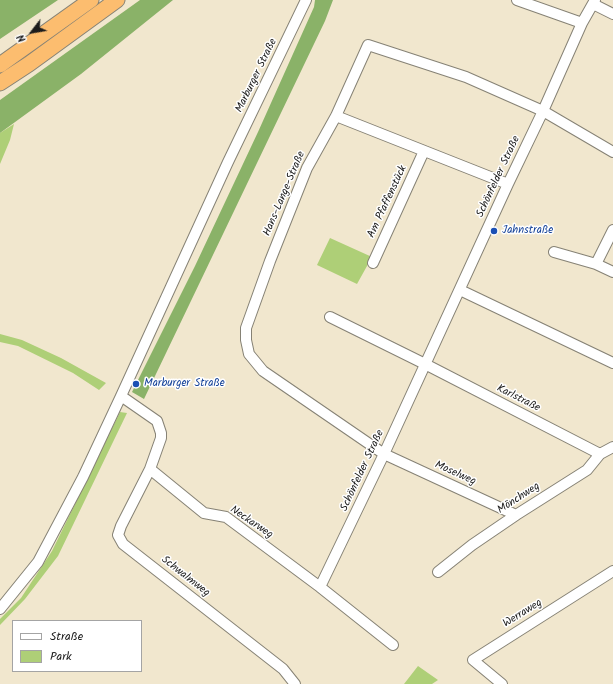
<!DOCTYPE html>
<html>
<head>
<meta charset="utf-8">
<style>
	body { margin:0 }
	#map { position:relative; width:613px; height:684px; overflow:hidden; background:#f1e7ce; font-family:Kalam,sans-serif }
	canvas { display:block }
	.legend { position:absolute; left:12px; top:620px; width:130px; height:52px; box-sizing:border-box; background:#fff; border:1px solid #a4a4a4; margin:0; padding:5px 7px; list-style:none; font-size:12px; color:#1c1c1c }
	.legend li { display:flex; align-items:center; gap:8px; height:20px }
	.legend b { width:20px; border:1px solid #a4a4a4 }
	.north { position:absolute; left:12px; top:12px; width:40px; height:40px; -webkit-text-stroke:3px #fff; paint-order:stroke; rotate:239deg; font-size:11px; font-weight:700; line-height:16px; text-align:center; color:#1c1c1c }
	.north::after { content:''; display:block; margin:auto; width:14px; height:18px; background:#1c1c1c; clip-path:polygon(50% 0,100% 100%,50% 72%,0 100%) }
</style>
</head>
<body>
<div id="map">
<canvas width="613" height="684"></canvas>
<ul class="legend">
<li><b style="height:5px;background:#fff"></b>Straße</li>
<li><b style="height:11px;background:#aecf77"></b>Park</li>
</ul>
<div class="north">N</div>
</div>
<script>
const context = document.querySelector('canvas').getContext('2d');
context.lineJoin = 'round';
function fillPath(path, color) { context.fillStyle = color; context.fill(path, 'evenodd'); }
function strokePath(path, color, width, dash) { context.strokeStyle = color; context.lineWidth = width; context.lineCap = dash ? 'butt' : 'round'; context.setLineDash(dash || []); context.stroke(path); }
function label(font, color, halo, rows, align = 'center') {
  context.font = font + ' Kalam,sans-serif'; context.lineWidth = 3; context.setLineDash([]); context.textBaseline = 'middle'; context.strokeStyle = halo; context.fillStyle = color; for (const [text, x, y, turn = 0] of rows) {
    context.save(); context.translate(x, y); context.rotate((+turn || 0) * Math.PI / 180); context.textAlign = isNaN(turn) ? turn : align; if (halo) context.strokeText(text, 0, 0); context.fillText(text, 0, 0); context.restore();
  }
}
fillPath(new Path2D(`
	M14,124L10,140L0,164V133Z
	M330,238L372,257L357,284L317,265Z
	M0,334L22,340L61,358L106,383L99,390L73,373L18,346L0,342Z
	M120,412L127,413L58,556L25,599L0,625V619L21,598L52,551Z
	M418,666L438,680L432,684H404Z`), '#aecf77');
fillPath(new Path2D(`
	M0,0H58L0,39Z
	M140,0H173L81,74L0,133V100Z
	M315,0H333L325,21L144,399L132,392L195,266L258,132L314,7Z`), '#8ab268');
const minor = new Path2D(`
	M517,0L582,23
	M593,4L613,14
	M336,116L508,184
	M554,252L596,264L613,272
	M373,263L424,151
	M596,264L613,230
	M460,290L613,363
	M330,317L425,364L600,454
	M121,396L157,421L161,433V438L150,469L121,526L118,535L123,544L283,669L295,684
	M150,469L204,513L226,517L320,587L393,645
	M516,515L384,454L263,371L249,354L246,340V328L270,261L307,168L336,116L368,45L466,77L543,111L613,152
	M438,572L472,545L516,515L587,470L600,454L613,447
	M320,587L384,454L508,184L543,111L582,23L595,0
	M0,609L38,562L83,477L121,396L228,162L306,0
	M502,684L473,660L613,571`);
const highway = new Path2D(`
	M0,65L91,0
	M0,83L29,64L117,0`);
strokePath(minor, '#868275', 12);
strokePath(highway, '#868275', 17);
strokePath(minor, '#fff', 10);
strokePath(highway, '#fcbd6f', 15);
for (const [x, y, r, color] of [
	[494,231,4,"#1a4fb4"],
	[136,384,4,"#1a4fb4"]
]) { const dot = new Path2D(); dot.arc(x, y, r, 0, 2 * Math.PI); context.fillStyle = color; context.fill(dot); strokePath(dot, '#fff', 1.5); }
label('11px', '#1c1c1c', '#fff', [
	["Marburger Straße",257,76,-64],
	["Schönfelder Straße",499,177,-65],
	["Hans-Lange-Straße",285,194,-67],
	["Am Pfaffenstück",388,202,-65],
	["Karlstraße",518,399,27],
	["Schönfelder Straße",363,471,-65],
	["Moselweg",455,474,24],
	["Mönchweg",519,499,-33],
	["Neckarweg",251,523,34],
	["Schwalmweg",185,577,38],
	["Werraweg",523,614,-32]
]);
label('11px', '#164399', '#fff', [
	["Jahnstraße",502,231],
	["Marburger Straße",144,384]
], 'left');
</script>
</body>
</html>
